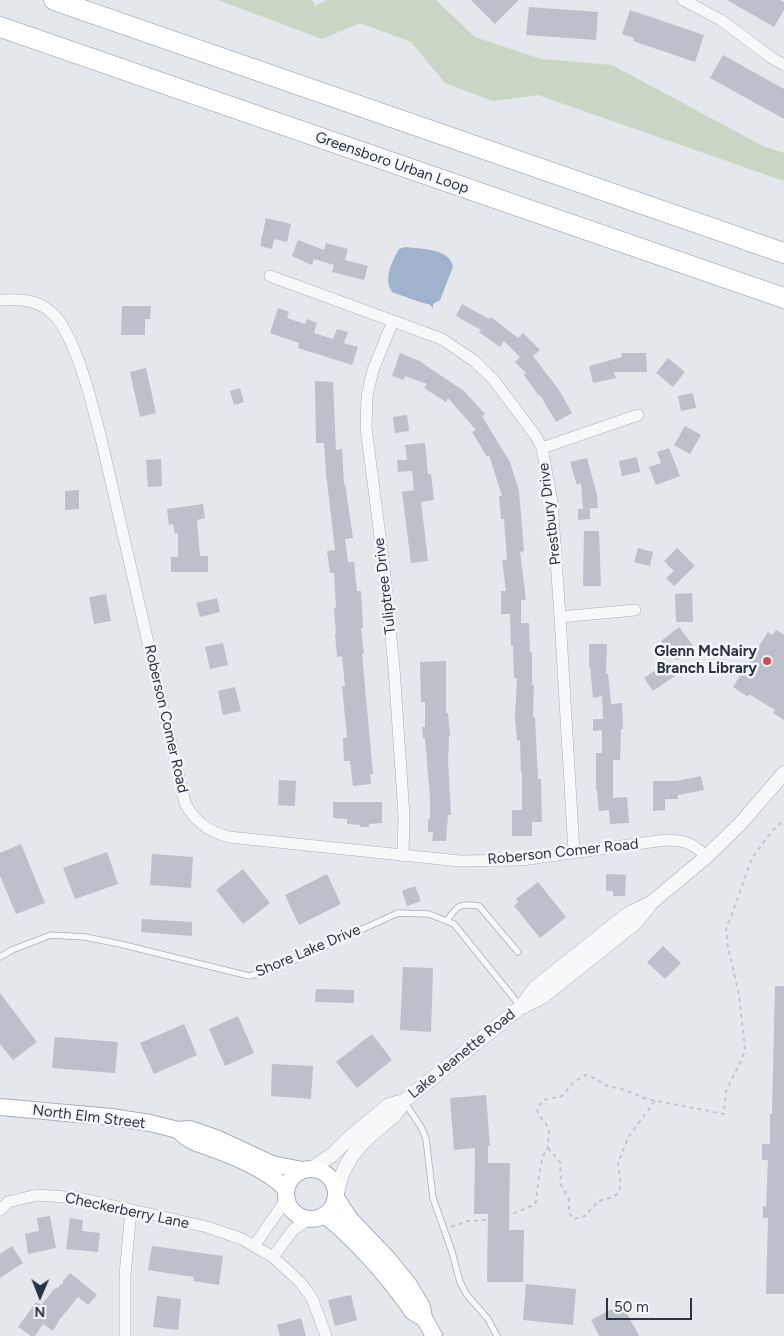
<!DOCTYPE html>
<html>
<head>
<meta charset="utf-8">
<style>
	body { margin:0 }
	#map { position:relative; width:784px; height:1336px; overflow:hidden; background:#e4e7ec; font-family:Figtree,sans-serif }
	canvas { display:block }
	.north { position:absolute; left:15px; top:1271px; width:50px; height:50px; -webkit-text-stroke:4px #f4f6f9; paint-order:stroke; rotate:181deg; font-size:14px; font-weight:700; line-height:20px; text-align:center; color:#2b3445 }
	.north::after { content:''; display:block; margin:auto; width:18px; height:22px; background:#2b3445; clip-path:polygon(50% 0,100% 100%,50% 72%,0 100%) }
	.scale { position:absolute; left:606px; top:1298px; width:86px; height:22px; box-sizing:border-box; border:2px solid #2b3445; border-top:0; padding-left:6px; font-size:15px; line-height:18px; white-space:nowrap; color:#2b3445; -webkit-text-stroke:4px #f4f6f9; paint-order:stroke }
</style>
</head>
<body>
<div id="map">
<canvas width="784" height="1336"></canvas>
<div class="north">N</div>
<div class="scale">50 m</div>
</div>
<script>
const context = document.querySelector('canvas').getContext('2d');
context.lineJoin = 'round';
function fillPath(path, color) { context.fillStyle = color; context.fill(path, 'evenodd'); }
function strokePath(path, color, width, dash) { context.strokeStyle = color; context.lineWidth = width; context.lineCap = dash ? 'butt' : 'round'; context.setLineDash(dash || []); context.stroke(path); }
function label(font, color, halo, rows, align = 'center') {
  context.font = font + ' Figtree,sans-serif'; context.lineWidth = 5; context.setLineDash([]); context.textBaseline = 'middle'; context.strokeStyle = halo; context.fillStyle = color; for (const [text, x, y, turn = 0] of rows) {
    context.save(); context.translate(x, y); context.rotate((+turn || 0) * Math.PI / 180); context.textAlign = isNaN(turn) ? turn : align; if (halo) context.strokeText(text, 0, 0); context.fillText(text, 0, 0); context.restore();
  }
}
fillPath(new Path2D(`
	M218,0H312L315,6L327,0H436L475,37L541,59L612,65L763,146L784,153V181L538,95L493,101L445,83L411,42L360,23L322,39Z`), '#c9d6c5');
fillPath(new Path2D(`
	M405,247C420,249 450,248 453,267L440,300L433,304V308L429,304C423,304 401,295 392,292C383,278 392,262 399,249Z`), '#9fb4cc');
fillPath(new Path2D(`
	M471,0H519L495,24Z
	M727,0H780L784,2V10L774,27Z
	M529,7L598,12L596,40L526,35Z
	M630,10L704,35L695,62L633,41L634,38L622,34Z
	M723,55L784,89V119L710,78Z
	M266,218L291,224L287,242L274,239L272,249L260,246Z
	M298,240L324,250L326,243L348,249L345,260L368,266L364,280L332,272L334,265L314,259L312,265L292,256Z
	M462,304L489,319L491,317L518,338L523,333L540,350L533,356L559,390L572,413L556,422L540,395L539,396L524,375L526,373L515,362L520,357L504,341L500,347L479,332L481,330L456,316Z
	M122,306H151L150,319H145V335H121Z
	M278,308L289,312L287,318L305,324L307,319L317,323L314,333L333,339L337,329L348,332L344,343L358,347L352,365L298,348L299,343L270,333Z
	M400,353L422,362V363L464,391L485,414L482,416L510,462L519,491L524,551L520,552L526,600H521V623H529L530,652H532V685H534L533,717H535L538,779H541L542,822H532V836H512V810H522V772H521L520,740L517,741L515,718L517,678H514L513,646H511L510,614H501V591H506L502,560H507L504,519H501L499,496H502L489,455L487,457L472,432L476,430L448,398L446,402L424,388L427,384L405,376L404,380L392,376Z
	M621,353H646L647,372H614L616,378L593,383L589,366L622,357Z
	M668,358L685,372L673,387L656,373Z
	M146,368L156,413L140,417L130,372Z
	M315,381L333,382L336,450L342,449L344,485L345,484L353,538L345,539L348,562H354L357,591H361L363,628H361L364,654H362L373,774H370L371,784L353,786L350,761H344L343,738H347L342,686H345L342,656L337,657L335,634H336L334,608H336L334,573H330L327,551L335,550L326,473L324,443H316Z
	M240,388L244,402L234,405L230,391Z
	M693,393L696,408L681,411L678,396Z
	M407,415L409,431L395,433L393,417Z
	M685,426L701,435L690,454L674,445Z
	M425,443L428,474H431L434,500L421,502L428,561L411,563L402,492L414,490L412,471L398,472L397,460H407L405,445Z
	M669,448L680,476L656,485L649,467L661,463L657,452Z
	M637,457L640,472L622,476L619,461Z
	M587,458L597,495L598,508L583,509L581,483L577,485L570,462Z
	M161,459L162,486L148,487L146,460Z
	M79,490V509L65,510V491Z
	M203,504L205,518L197,520L200,556H208V572H171V557H178V533L175,534L173,524L169,525L167,509Z
	M578,509H590V519L578,520Z
	M584,531H599L601,586H583Z
	M638,548L653,552L650,566L634,562Z
	M677,548L695,566L674,586L666,578L674,571L664,561Z
	M692,593L693,622H676L675,594Z
	M106,594L111,621L94,624L89,597Z
	M217,598L220,612L200,617L196,603Z
	M679,627L694,647L677,660L661,641Z
	M776,630L784,635V720L773,713L775,710L749,694L748,697L733,687L768,632L772,635Z
	M223,643L228,665L210,669L205,647Z
	M589,644H607L606,674H608L611,704L622,703L623,729H621L620,760H613V798L627,797L629,823L610,824L609,810L599,811L597,790H596V753H602V730L593,731V719H603L602,696L593,698L590,666H589Z
	M446,661V713H448L450,736H449L448,762L451,815H448L446,841H432L433,832H428V819H430V798L425,738H423L422,727H425V702H421L420,662Z
	M666,663L675,676L653,691L644,678Z
	M235,687L241,711L223,715L218,691Z
	M701,776L704,790L678,795V799H665V810L653,811V781H677Z
	M279,780L296,781L295,806L278,805Z
	M333,802H382V823L369,824V827H360V825L347,824V819L333,818Z
	M21,844L45,903L16,914L0,876V853Z
	M107,852L118,884L75,899L63,868Z
	M152,854L193,857L191,888L150,885Z
	M243,869L270,903L243,924L216,890Z
	M327,874L341,904L299,925L285,895Z
	M606,874L626,875L625,896H613V891H606Z
	M538,882L566,917L540,938L514,906L518,902L516,899Z
	M415,886L421,901L407,906L402,891Z
	M142,919L192,922V936L141,932Z
	M663,946L681,963L665,979L647,962Z
	M403,967L433,968L431,1032L400,1030Z
	M775,986H784V1294H766L768,1218H763V1206L766,1207L768,1160H762V1144H770V1114H772Z
	M316,989L354,990V1003L315,1002Z
	M0,993L37,1042L13,1060L0,1044Z
	M238,1016L254,1053L225,1066L209,1029Z
	M184,1024L197,1055L154,1074L140,1043Z
	M372,1034L392,1060L357,1088L336,1062Z
	M55,1037L118,1042L115,1073L52,1068Z
	M272,1064L313,1066L311,1099L271,1096Z
	M486,1095L490,1146H488V1163H510L509,1230H524L523,1282H487L488,1214H474L475,1148L454,1150L450,1098Z
	M50,1216L56,1248L28,1254L25,1234L39,1231L37,1218Z
	M70,1218L83,1220L82,1231L100,1233L98,1252L66,1249Z
	M12,1246L23,1263L0,1278V1254Z
	M152,1246L223,1256L219,1285L193,1281L194,1277L148,1270Z
	M70,1273L97,1295L88,1305L78,1297L60,1319L53,1331L43,1324L35,1336H31L18,1327L36,1302L41,1305L55,1288L56,1289L61,1284H63V1281Z
	M526,1284L576,1289L573,1325L523,1320Z
	M351,1295L357,1320L335,1326L328,1300Z
	M157,1296L181,1299L178,1330L153,1327Z
	M622,1304L639,1336H599L591,1320Z
	M301,1318L306,1336H280L277,1325Z`), '#bbc0ca');
const service = new Path2D(`
	M447,921C457,905 460,903 479,906L518,952
	M0,957L12,950L51,935L85,937L120,944L249,976L270,971L398,913L429,914L454,924L521,1007
	M405,1103L421,1127L426,1139L433,1198L452,1252L460,1282L467,1295L488,1319L497,1336`);
const minor = new Path2D(`
	M683,0L721,20L772,58L784,65
	M270,276L442,339L473,360L493,379L535,435L542,448L552,502L560,617L574,852
	M0,300C19,299 36,299 51,312C76,333 95,414 103,447L185,803C195,822 209,832 229,837L460,861L521,860L665,840C684,840 694,843 706,857
	M393,321L373,370L367,396L366,428L384,567L394,668L404,815L403,856
	M542,448L638,415
	M560,617L635,610
	M0,1210L8,1202L37,1195L79,1198L207,1227L242,1239L273,1257L300,1282L312,1298L326,1336
	M254,1246L286,1200
	M273,1257L293,1230L308,1219
	M125,1336V1275L131,1210`);
const tertiary = new Path2D(`
	M522,1007L542,997L635,923L649,906
	M311,1169L332,1155L348,1139L389,1105L404,1101
	M337,1193C342,1165 356,1147 378,1129C391,1118 396,1116 404,1101L521,1007L535,988L628,914L651,903L706,857L740,824L784,773`);
const secondary = new Path2D(`
	M0,1107L111,1117L150,1123L178,1130L190,1129L216,1138L272,1164L302,1170
	M178,1130C191,1144 202,1144 219,1151C243,1160 268,1171 286,1189
	M286 1194a25 25 0 1 1 50 0a25 25 0 1 1-50 0Z
	M336,1198L350,1219L389,1260L409,1285L422,1307L424,1318L434,1336
	M325,1215C360,1244 387,1275 413,1312L420,1316`);
const motorway = new Path2D(`
	M54,0L784,253
	M0,27L784,298`);
strokePath(service, '#a9aeb7', 7);
strokePath(minor, '#a9aeb7', 12);
strokePath(tertiary, '#a9aeb7', 15);
strokePath(secondary, '#a9aeb7', 18);
strokePath(motorway, '#8b94a3', 21);
strokePath(new Path2D(`
	M548,1148L560,1162L561,1185L569,1199V1213L574,1219L585,1216L598,1201L614,1197L617,1194L621,1185L618,1163L620,1158L629,1136L655,1101
	M451,1227L468,1221L484,1220L510,1215L533,1205L536,1202C538,1188 539,1157 548,1148C547,1142 550,1137 549,1131C548,1124 540,1119 537,1110L543,1100L562,1096L575,1081L586,1075L592,1077L607,1086L622,1089L647,1099L724,1114L726,1091L742,1059L745,1048L739,995L728,947L726,930L752,858L772,831L784,820`), '#c2c5cb', 2, [4, 4]);
strokePath(service, '#f7f8fa', 5.5);
strokePath(minor, '#f7f8fa', 11);
strokePath(tertiary, '#f7f8fa', 14);
strokePath(secondary, '#fff', 16);
strokePath(motorway, '#fff', 20);
for (const [x, y, r, color] of [
	[767,661,5,"#d1495b"]
]) { const dot = new Path2D(); dot.arc(x, y, r, 0, 2 * Math.PI); context.fillStyle = color; context.fill(dot); strokePath(dot, '#f4f6f9', 2); }
label('15px', '#2b3445', '#f4f6f9', [
	["Greensboro Urban Loop",392,163,19],
	["Prestbury Drive",550,514,-97],
	["Tuliptree Drive",385,586,-97],
	["Roberson Comer Road",166,719,77],
	["Roberson Comer Road",563,852,-6],
	["Shore Lake Drive",308,951,-23],
	["Lake Jeanette Road",462,1054,-39],
	["North Elm Street",89,1117,7],
	["Checkerberry Lane",127,1211,12]
]);
label('bold 15px', '#2b3445', '#f4f6f9', [
	["Glenn McNairy",757,652],
	["Branch Library",757,669]
], 'right');
</script>
</body>
</html>
